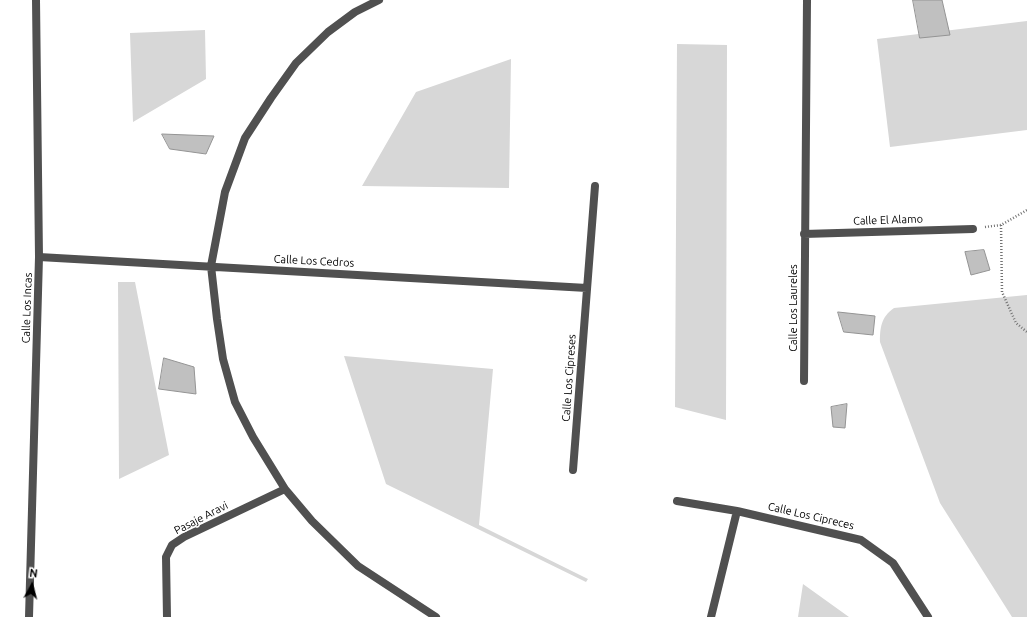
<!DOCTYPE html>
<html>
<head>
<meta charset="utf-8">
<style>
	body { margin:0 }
	#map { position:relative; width:1027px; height:617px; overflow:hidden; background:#fff; font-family:Ubuntu,sans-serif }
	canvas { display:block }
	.north { position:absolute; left:12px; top:565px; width:40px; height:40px; -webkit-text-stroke:3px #fff; paint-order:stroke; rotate:7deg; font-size:11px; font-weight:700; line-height:16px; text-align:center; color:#000 }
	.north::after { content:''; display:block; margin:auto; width:14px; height:18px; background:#000; clip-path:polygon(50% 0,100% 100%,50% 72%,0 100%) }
</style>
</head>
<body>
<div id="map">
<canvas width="1027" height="617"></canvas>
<div class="north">N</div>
</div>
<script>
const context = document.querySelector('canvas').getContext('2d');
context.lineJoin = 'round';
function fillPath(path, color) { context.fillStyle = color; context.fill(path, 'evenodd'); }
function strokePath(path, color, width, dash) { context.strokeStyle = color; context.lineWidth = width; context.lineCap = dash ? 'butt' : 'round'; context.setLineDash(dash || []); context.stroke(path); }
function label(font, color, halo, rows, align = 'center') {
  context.font = font + ' Ubuntu,sans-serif'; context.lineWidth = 3; context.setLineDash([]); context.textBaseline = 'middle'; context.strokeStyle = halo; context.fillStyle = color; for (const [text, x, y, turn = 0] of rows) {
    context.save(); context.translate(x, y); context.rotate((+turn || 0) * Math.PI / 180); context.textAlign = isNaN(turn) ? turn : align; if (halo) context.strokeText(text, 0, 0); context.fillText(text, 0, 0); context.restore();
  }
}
fillPath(new Path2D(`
	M1027,21V130L890,147L877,39Z
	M205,30L206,79L133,122L130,33Z
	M677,44L727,45L726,420L675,407Z
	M511,59L509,188L362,186L416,92Z
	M118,282H135L169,455L119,479Z
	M1027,295V617H1012L940,503L880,342C880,328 881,317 894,308Z
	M344,356L493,369L479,525L588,579L586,582L386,484Z
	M803,584L849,617H798Z`), '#d7d7d7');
const building = new Path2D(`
	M913,0H942L950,35L920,38Z
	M162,134L214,136L206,154L170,149Z
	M984,250L990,270L971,275L965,252Z
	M838,312L875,316L873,335L844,332Z
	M164,358L194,367L196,394L159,389Z
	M847,404L845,428L833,427L831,407Z`);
fillPath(building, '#c0c0c0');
strokePath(building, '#949494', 1);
strokePath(new Path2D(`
	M1001,225L1002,292L1016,323L1027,332
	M985,227L1001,225L1027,210`), '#727272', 2.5, [1, 2]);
strokePath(new Path2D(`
	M379,0L355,12L328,32L296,63L271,98L245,138L225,192L211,266L217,319L223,359L235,402L253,437L285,489L312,521L358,566L436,617
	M804,234L973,229
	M39,257L587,288
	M804,381L807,0
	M573,470L595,186
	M677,501L737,511L861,540L893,563L928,617
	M29,617L39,257L36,0
	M167,617L166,557L172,545L184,537L285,489
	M711,617L737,511`), '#505050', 8);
label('11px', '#000', '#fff', [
	["Calle El Alamo",888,220,-2],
	["Calle Los Cedros",314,261,3],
	["Calle Los Incas",27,308,-88],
	["Calle Los Laureles",793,308,-90],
	["Calle Los Cipreses",569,378,-86],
	["Calle Los Cipreces",811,516,13],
	["Pasaje Aravi",201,518,-27]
]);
</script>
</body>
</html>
